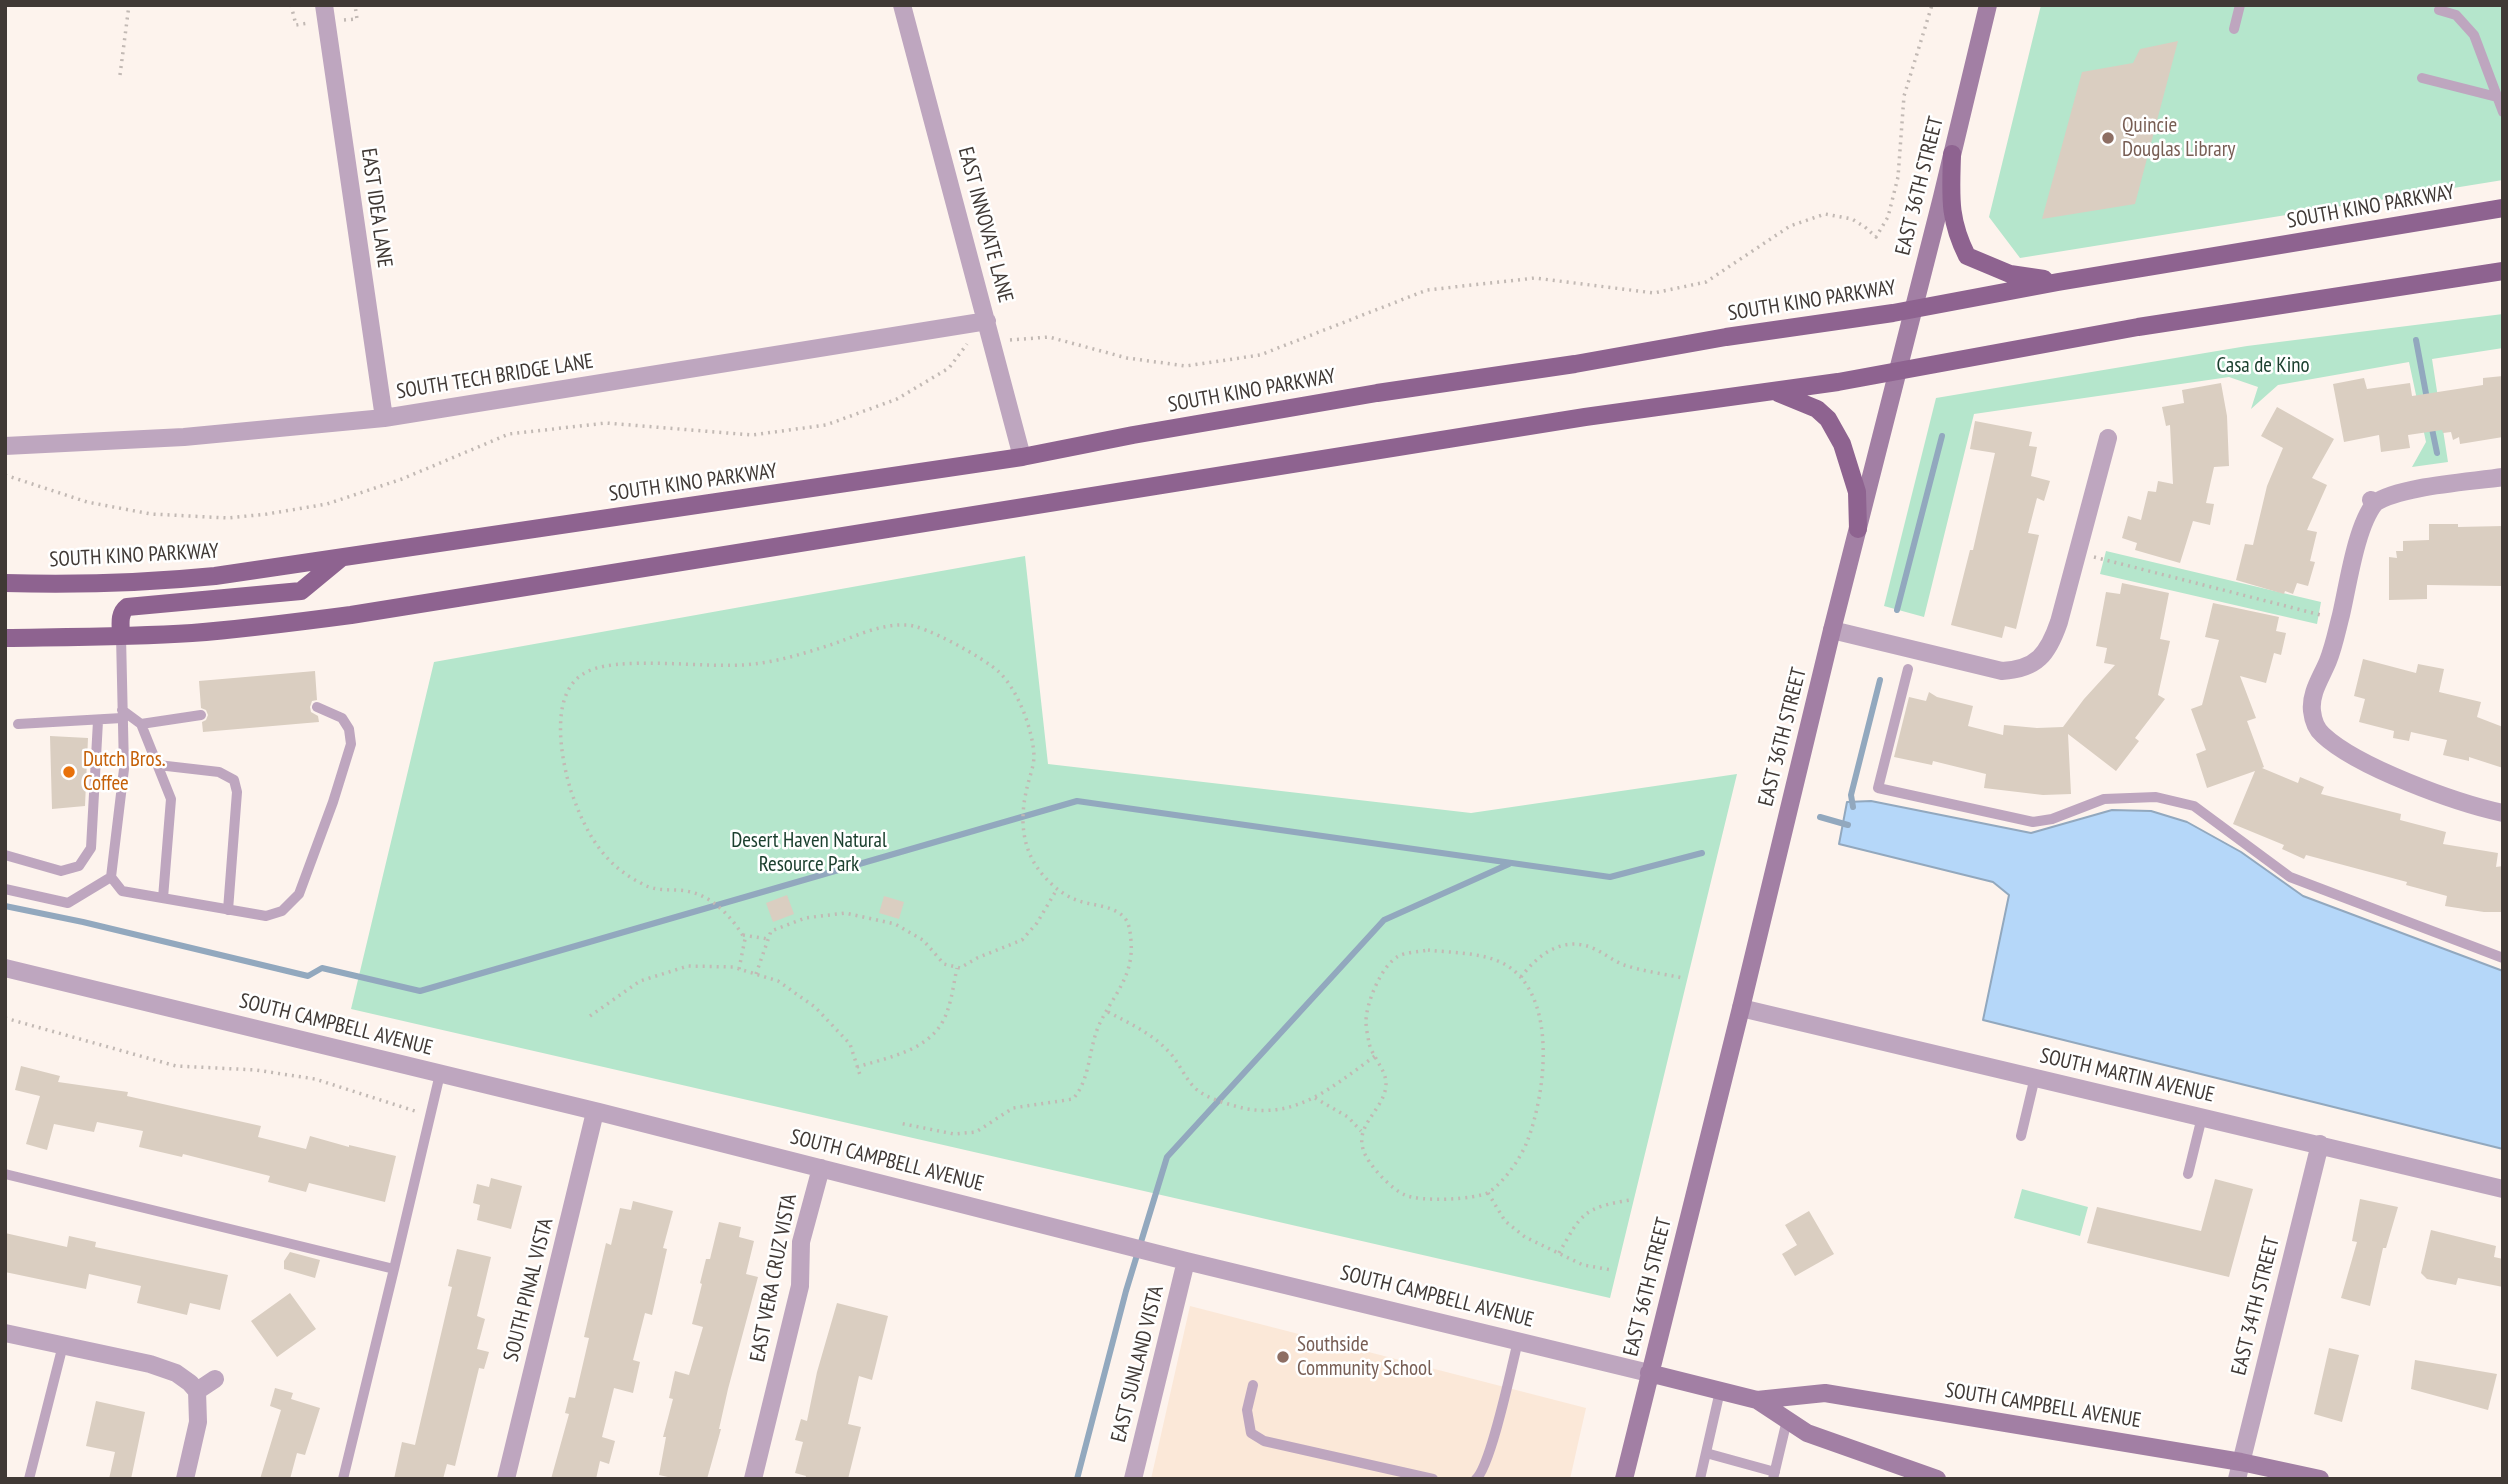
<!DOCTYPE html>
<html>
<head>
<meta charset="utf-8">
<style>
	body { margin:0 }
	#map { position:relative; width:2508px; height:1484px; overflow:hidden; background:#fdf3ed; font-family:"PT Sans Narrow",sans-serif }
	canvas { display:block }
	.frame { position:absolute; inset:0; border:7px solid #403935; pointer-events:none }
</style>
</head>
<body>
<div id="map">
<canvas width="2508" height="1484"></canvas>
<div class="frame"></div>
</div>
<script>
const context = document.querySelector('canvas').getContext('2d');
context.lineJoin = 'round';
function fillPath(path, color) { context.fillStyle = color; context.fill(path, 'evenodd'); }
function strokePath(path, color, width, dash) { context.strokeStyle = color; context.lineWidth = width; context.lineCap = dash ? 'butt' : 'round'; context.setLineDash(dash || []); context.stroke(path); }
function label(font, color, halo, rows, align = 'center') {
  context.font = font + ' "PT Sans Narrow",sans-serif'; context.lineWidth = 5; context.setLineDash([]); context.textBaseline = 'middle'; context.strokeStyle = halo; context.fillStyle = color; for (const [text, x, y, turn = 0] of rows) {
    context.save(); context.translate(x, y); context.rotate((+turn || 0) * Math.PI / 180); context.textAlign = isNaN(turn) ? turn : align; if (halo) context.strokeText(text, 0, 0); context.fillText(text, 0, 0); context.restore();
  }
}
fillPath(new Path2D(`
	M1190,1306L1586,1408L1570,1479H1151Z`), '#fbe8d8');
fillPath(new Path2D(`
	M2041,5H2503V180L2020,258L1989,217Z
	M2503,314V348L2432,359L2448,462L2412,467L2426,442L2409,362L2278,385L2251,409L2258,387L2229,377L1974,414L1924,617L1884,606L1936,398L2247,346Z
	M2106,551L2321,602L2317,624L2100,574Z
	M1025,556L1048,764L1471,813L1737,774L1610,1298L351,1009L434,662Z
	M2022,1189L2088,1207L2080,1236L2014,1218Z`), '#b5e6cc');
const water = new Path2D(`
	M1871,801L2031,833L2112,810L2151,811L2187,822L2241,852L2303,896L2503,971V1149L1983,1020L2009,895L1993,882L1839,844L1847,802Z`);
fillPath(water, '#b5d7f9');
strokePath(water, '#92a8be', 2);
strokePath(new Path2D(`
	M2416,340L2427,399
	M2431,424L2437,453
	M1897,610L1942,436
	M1853,807L1851,795L1880,680
	M1820,817L1848,825
	M5,906L83,922L308,976L322,968L420,991L1077,801L1610,877L1702,853
	M1077,1479L1126,1291L1167,1157L1384,920L1509,864`), '#92a8be', 6);
fillPath(new Path2D(`
	M2178,41L2135,204L2042,219L2082,72L2133,63L2140,49Z
	M2503,376V437L2460,444L2459,437L2453,440L2451,432L2443,433L2442,430L2408,435L2410,448L2381,452L2379,435L2344,442L2333,384L2364,378L2367,389L2410,383L2412,396L2483,385V378Z
	M2221,383L2227,416L2229,466L2214,467L2206,503L2214,504L2210,525L2193,521L2180,563L2135,550L2137,543L2122,538L2128,516L2141,520L2148,491L2156,492L2158,481L2173,484L2170,425L2166,426L2162,407L2184,403L2182,390Z
	M2277,407L2334,439L2312,478L2327,485L2307,530L2317,532L2310,561L2315,562L2308,586L2297,583L2293,594L2285,591L2284,594L2236,580L2245,544L2253,545L2267,486L2283,448L2261,436Z
	M1975,421L2032,432L2029,446L2037,447L2031,476L2050,481L2044,501L2037,498L2028,533L2039,535L2016,629L2005,626L2002,638L1951,625L1970,550H1973L1995,453L1970,449Z
	M2429,524H2458V527L2503,526V586L2427,585V599L2389,600V557L2397,558L2396,551H2403V541L2429,540Z
	M2122,583L2169,593L2160,639L2170,641L2158,695L2165,699L2135,738L2139,741L2116,771L2068,734L2071,794L2043,795L1984,788L1986,774L1933,761L1932,765L1894,757L1909,697L1926,701L1929,692L1937,697L1973,706L1968,726L2003,735L2004,725L2037,728L2063,727L2084,699L2115,665L2104,663L2107,648L2096,646L2106,592L2120,594Z
	M2213,603L2279,617L2276,631L2286,633L2281,655L2274,653L2266,683L2240,676L2256,718L2247,721L2264,767L2262,768L2298,783L2300,777L2324,787L2321,794L2401,814L2400,820L2446,832L2443,844L2498,853L2496,867L2503,866V912H2484L2445,906L2447,896L2406,885L2407,882L2306,855L2304,859L2282,849L2284,845L2233,824L2255,771L2207,788L2196,754L2206,750L2191,709L2202,705L2219,640L2205,637Z
	M2363,659L2416,673L2418,664L2444,669L2439,692L2481,702L2477,717L2503,727V768L2469,757V761L2443,755L2447,740L2411,732L2409,741L2393,738L2394,731L2359,722L2365,699L2354,696Z
	M315,671L317,700L312,701L310,707L311,712L318,716L319,722L203,732L202,722L206,720L208,715L206,710L201,708L199,681Z
	M50,736L88,738L85,806L52,809Z
	M787,895L794,914L773,922L766,903Z
	M884,896L904,902L899,919L879,913Z
	M21,1066L60,1076L58,1082L128,1092L127,1096L261,1126L258,1137L306,1149L310,1136L349,1147V1145L396,1156L385,1202L309,1183L306,1192L268,1182L270,1176L183,1154L182,1157L139,1147L143,1131L97,1122L94,1132L54,1124L47,1150L26,1144L40,1096L15,1090Z
	M491,1178L522,1186L511,1229L477,1220L480,1205L473,1203L477,1184L489,1187Z
	M2215,1179L2253,1189L2229,1277L2087,1243L2097,1207L2201,1231Z
	M2360,1199L2398,1207L2386,1248H2383L2370,1306L2341,1298L2357,1242L2352,1241Z
	M633,1201L673,1211L663,1248L667,1249L652,1315L645,1313L633,1360L640,1362L633,1393L614,1388L602,1437L615,1441L609,1464L600,1461L596,1479H551L569,1414L565,1413L569,1397L575,1398L589,1338L584,1337L606,1243L611,1245L620,1208L631,1210Z
	M1809,1211L1834,1254L1795,1276L1782,1254L1797,1245L1785,1225Z
	M719,1222L741,1227L739,1237L754,1241L746,1274L758,1277L728,1389L719,1429H721L707,1479H677L659,1475L666,1437H663L673,1399L669,1398L675,1371L689,1375L703,1327L692,1324L702,1284L700,1283L706,1259H710Z
	M2431,1230L2496,1246L2494,1257L2503,1259V1287L2458,1278L2456,1285L2427,1279L2421,1273Z
	M5,1233L67,1247L69,1236L96,1242L95,1247L228,1275L220,1310L190,1303L187,1315L137,1303L141,1286L89,1274L86,1289L5,1272Z
	M457,1249L491,1257L477,1316L485,1319L477,1349L489,1352L484,1369L479,1368L455,1466L447,1464L443,1479H394L402,1442L415,1445L452,1287L448,1286Z
	M290,1252L320,1260L315,1278L284,1269V1261Z
	M290,1293L316,1329L277,1357L251,1321Z
	M837,1303L888,1316L872,1380L859,1376L848,1424L861,1427L848,1479H805L806,1476L795,1473L803,1442L795,1440L801,1419L807,1421L817,1372Z
	M2329,1348L2359,1355L2342,1422L2314,1414Z
	M2415,1360L2497,1374L2488,1410L2411,1389Z
	M275,1388L293,1393L291,1399L320,1408L305,1455L297,1453L290,1479H260L281,1410L270,1406Z
	M96,1401L145,1412L131,1479H109L115,1452L86,1446Z`), '#dacec1');
strokePath(new Path2D(`
	M291,5L296,25L309,23
	M344,20L357,19L355,5
	M120,75L129,5
	M1010,340L1049,337L1127,358L1186,366L1260,355L1427,290L1535,278L1654,293L1706,282L1790,226L1825,214L1852,219L1865,227L1876,237L1888,217L1898,177L1904,96L1932,5
	M5,475L87,502L151,514L228,518L267,514L327,504L402,479L509,434L606,423L752,435L826,425L897,399L949,368L967,344
	M2094,557L2321,615
	M743,935L768,939
	M1428,950C1452,953 1484,952 1506,965C1558,996 1546,1093 1527,1142C1520,1159 1505,1181 1489,1192C1475,1200 1420,1202 1405,1195C1391,1189 1367,1164 1363,1149C1355,1123 1387,1108 1386,1082C1385,1069 1372,1056 1369,1043C1368,1037 1366,1028 1366,1022C1366,1003 1381,967 1397,957C1404,952 1419,952 1428,950Z
	M739,969L745,939C732,917 712,895 686,891C675,889 663,891 653,888C647,887 641,883 635,880C600,860 584,828 571,791C561,759 549,695 583,674C614,653 711,670 753,664C781,661 809,652 836,643C858,635 881,624 906,625C925,625 984,658 999,672C1018,690 1033,730 1034,756C1034,766 1029,778 1027,788C1020,816 1021,846 1039,870C1047,881 1061,894 1074,899C1089,906 1110,904 1123,916C1130,923 1130,932 1131,941C1134,977 1113,995 1099,1025C1088,1050 1091,1078 1073,1099L1013,1108L976,1132L954,1134L899,1123
	M756,974L771,931L805,918L845,913L895,924L923,940L944,964L960,968L977,958L1022,940L1037,923L1057,889
	M1521,977C1539,953 1565,935 1595,949C1605,954 1614,961 1624,965C1642,971 1664,974 1683,978
	M1108,1012C1131,1024 1153,1034 1170,1053C1180,1064 1185,1079 1196,1089C1207,1098 1221,1102 1235,1106C1292,1123 1331,1088 1375,1056
	M590,1016L640,981L688,966L733,967L778,981L815,1007L850,1044L860,1075
	M5,1018L176,1066L256,1070L315,1079L418,1112
	M857,1067C886,1058 922,1052 940,1026C951,1010 953,986 957,968
	M1315,1098L1348,1117L1361,1131
	M1488,1193L1505,1221L1525,1237L1583,1265L1612,1270
	M1559,1253C1582,1213 1583,1208 1630,1200`), '#c2b9b4', 3.5, [2, 5]);
strokePath(new Path2D(`
	M2439,10L2456,15L2474,35L2503,112
	M2234,29L2240,5
	M2422,78L2497,97
	M121,636L124,769L111,877L122,891L266,916L282,911L299,894L333,802L351,744L349,729L342,718L317,707
	M1908,669L1878,788L2033,822L2052,819L2104,799L2156,797L2194,806L2290,877L2503,958
	M122,710L141,724L201,715
	M18,724L122,718
	M141,724L171,799L163,898
	M158,765L219,772L234,780L237,792L228,910
	M5,855L61,871L79,866L91,848L98,721
	M5,889L68,903L111,877
	M2021,1136L2035,1077
	M5,1174L394,1269L440,1074
	M2188,1174L2202,1117
	M1253,1385L1247,1410L1251,1433L1264,1441L1433,1479
	M1706,1453L1775,1472
	M29,1479L63,1345
	M343,1479L394,1269
	M1476,1479C1491,1466 1512,1365 1518,1341
	M1700,1479L1720,1391
	M1773,1479L1787,1420`), '#bea6bf', 10);
strokePath(new Path2D(`
	M324,5L384,418
	M902,5L1022,457
	M5,446L184,437L384,418L987,321
	M2371,500L2375,503C2399,486 2470,482 2503,477
	M2375,503C2356,526 2348,585 2341,615C2337,630 2334,646 2328,661C2321,678 2310,693 2312,711C2313,720 2316,729 2323,735C2357,767 2456,803 2503,813
	M1832,630L2002,671C2037,669 2048,654 2059,622L2108,438
	M5,968L599,1112L1186,1261L1649,1373
	M1741,1008L2503,1189
	M5,1333L150,1364L176,1373L190,1383L197,1391
	M197,1391L215,1379
	M185,1479L198,1422L197,1391
	M506,1479L595,1112
	M753,1479L800,1286L801,1242L821,1168
	M1133,1479L1186,1261
	M2237,1479L2320,1144`), '#bea6bf', 18);
strokePath(new Path2D(`
	M1649,1373L1757,1400L1825,1393L2241,1462L2320,1479
	M1757,1400L1807,1433L1937,1479
	M1624,1479L1741,1008L1832,630L1942,197L1988,5`), '#a27fa4', 18);
strokePath(new Path2D(`
	M1952,154C1951,195 1948,218 1967,256L2010,274L2044,279
	M1778,393L1817,409L1828,419L1842,444L1857,492L1858,529
	M5,583C76,585 145,583 215,576L1022,457L1133,435L1377,393L1575,364L1726,337L1893,313L2058,282L2503,208
	M121,636C121,626 118,614 127,607L301,591L341,558
	M5,638C67,637 130,637 192,633C245,629 298,622 351,615L1585,417L1838,382L2138,327L2503,271`), '#8e6390', 18);
for (const [x, y, r, color] of [
	[2108,138,7,"#8d6e63"],
	[69,772,7,"#e8710a"],
	[1283,1357,7,"#8d6e63"]
]) { const dot = new Path2D(); dot.arc(x, y, r, 0, 2 * Math.PI); context.fillStyle = color; context.fill(dot); strokePath(dot, '#fff', 2.5); }
label('21px', '#785e54', '#fff', [
	["Quincie",2122,126],
	["Douglas Library",2122,150],
	["Southside",1297,1345],
	["Community School",1297,1369]
], 'left');
label('21px', '#403935', '#fff', [
	["EAST 36TH STREET",1920,186,-76],
	["SOUTH KINO PARKWAY",2371,207,-10],
	["EAST IDEA LANE",376,208,82],
	["EAST INNOVATE LANE",985,225,75],
	["SOUTH KINO PARKWAY",1812,301,-9],
	["SOUTH TECH BRIDGE LANE",495,377,-9],
	["SOUTH KINO PARKWAY",1252,391,-10],
	["SOUTH KINO PARKWAY",693,483,-8],
	["SOUTH KINO PARKWAY",134,556,-3],
	["EAST 36TH STREET",1783,737,-76],
	["SOUTH CAMPBELL AVENUE",336,1025,14],
	["SOUTH MARTIN AVENUE",2127,1076,13],
	["SOUTH CAMPBELL AVENUE",887,1161,14],
	["EAST VERA CRUZ VISTA",774,1278,-79],
	["EAST 36TH STREET",1648,1287,-76],
	["SOUTH PINAL VISTA",529,1290,-76],
	["SOUTH CAMPBELL AVENUE",1437,1297,14],
	["EAST 34TH STREET",2256,1306,-76],
	["EAST SUNLAND VISTA",1138,1364,-76],
	["SOUTH CAMPBELL AVENUE",2043,1406,9]
]);
label('21px', '#1c402f', '#fff', [
	["Casa de Kino",2263,366],
	["Desert Haven Natural",809,841],
	["Resource Park",809,865]
]);
label('21px', '#c56008', '#fff', [
	["Dutch Bros.",83,760],
	["Coffee",83,784]
], 'left');
</script>
</body>
</html>
